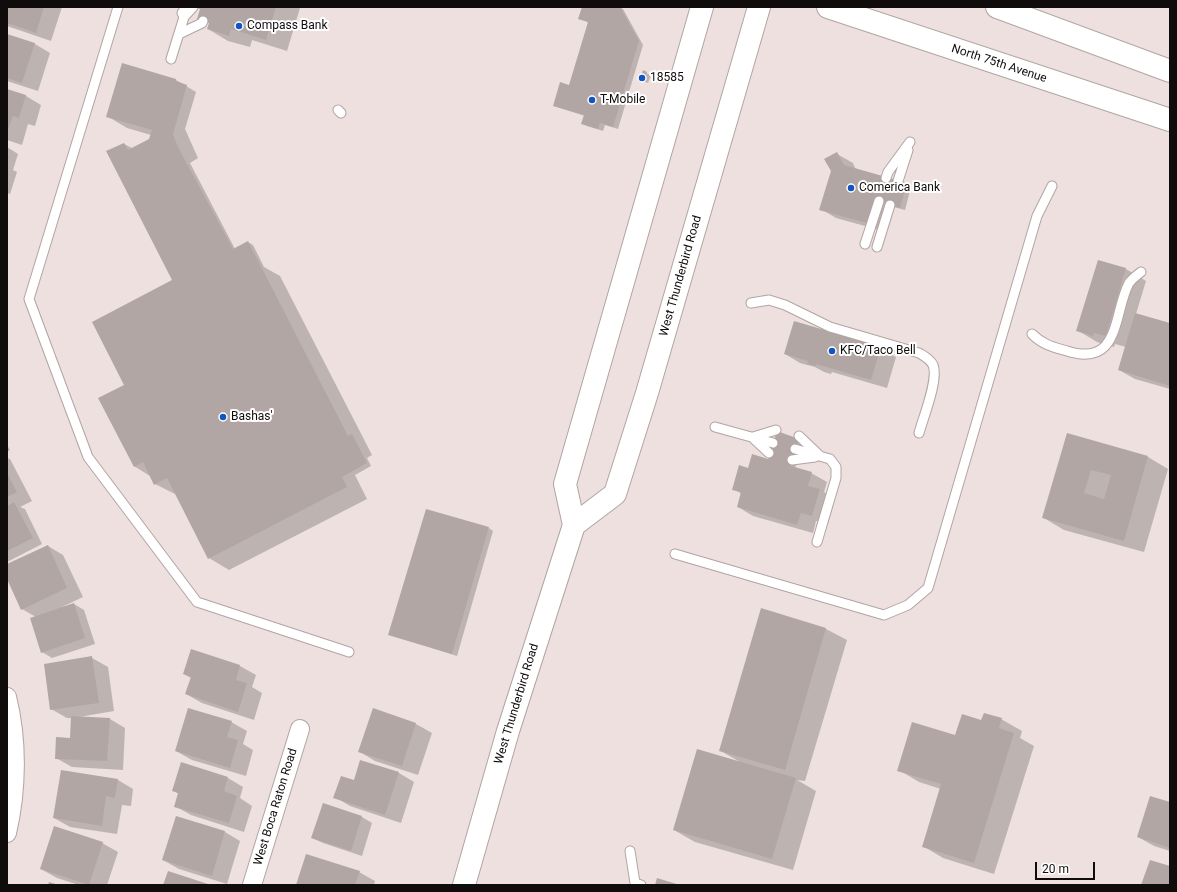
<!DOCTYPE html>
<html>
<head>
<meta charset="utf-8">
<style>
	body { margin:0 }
	#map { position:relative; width:1177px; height:892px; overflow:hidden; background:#ede0de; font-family:Roboto,sans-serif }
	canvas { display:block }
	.frame { position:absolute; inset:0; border:8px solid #100c0b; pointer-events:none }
	.scale { position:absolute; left:1035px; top:862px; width:60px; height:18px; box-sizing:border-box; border:2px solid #100c0b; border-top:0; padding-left:5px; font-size:12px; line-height:14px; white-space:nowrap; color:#100c0b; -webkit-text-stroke:3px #fff; paint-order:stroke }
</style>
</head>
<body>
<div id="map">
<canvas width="1177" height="892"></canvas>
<div class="frame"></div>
<div class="scale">20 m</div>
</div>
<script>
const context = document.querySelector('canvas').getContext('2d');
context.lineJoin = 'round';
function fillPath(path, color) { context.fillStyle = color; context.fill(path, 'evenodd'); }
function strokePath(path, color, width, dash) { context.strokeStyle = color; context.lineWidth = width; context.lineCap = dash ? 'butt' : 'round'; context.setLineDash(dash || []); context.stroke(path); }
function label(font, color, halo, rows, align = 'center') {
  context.font = font + ' Roboto,sans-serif'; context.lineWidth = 4; context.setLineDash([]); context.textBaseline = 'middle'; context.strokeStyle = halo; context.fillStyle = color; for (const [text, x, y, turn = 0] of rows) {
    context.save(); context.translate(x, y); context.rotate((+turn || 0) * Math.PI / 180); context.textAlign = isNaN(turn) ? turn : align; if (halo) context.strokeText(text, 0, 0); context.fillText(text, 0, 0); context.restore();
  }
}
fillPath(new Path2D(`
	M7,7H62L51,41L7,26Z
	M193,7H298L300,8L287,51L252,40L250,47L228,41L208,29L210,23L203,22L201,9Z
	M583,7H620L623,9L643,45L618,129L605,125L603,131L587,126L582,123L585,116L554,106L569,87L589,23L580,18Z
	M7,35L35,44L50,53L38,91L7,81Z
	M646,73L651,75L648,83L641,80Z
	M176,80L196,92L185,129L198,158L190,163L235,249L248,242L253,245L264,267L280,276L372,455L367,458L371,466L355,475L367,499L229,570L209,558L177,495L155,484L150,476L134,466L126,386L174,280L124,144L132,148L150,140L151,135L127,128L107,116Z
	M7,90L26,96L41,105L35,126L28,124L22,145L7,140Z
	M7,147L18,154L13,170L17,172L10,194L7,193Z
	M837,154L853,163L856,170L911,187L905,210L890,206L883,231L836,218L821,209Z
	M1098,261L1126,269L1146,281L1136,314L1170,324V389L1135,379L1119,370L1126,347L1115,344L1114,347L1097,342L1077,330Z
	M867,342L896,357L887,388L832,372L831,374L824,372L815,367L800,363L785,354Z
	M778,433L804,442L795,468L811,473L827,482L824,492L835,499L828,524L816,521L813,533L753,516L738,507L742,494L733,489L749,469L773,462Z
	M1067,434L1148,457L1168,469L1144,552L1064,530L1044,518Z
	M7,445L10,450L7,452Z
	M7,458L10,459L32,501L20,507L25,509L42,544L7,562Z
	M489,528L493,531L457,656L390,635Z
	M48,546L63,555L83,597L62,607L63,608L74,604L84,610L95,644L52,658L42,652L36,617L22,609L7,577V565Z
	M762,610L826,629L847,640L805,781L797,780L816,791L793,870L695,842L674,830L740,762L721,751Z
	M191,651L240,666L256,675L252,687L262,693L254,720L202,703L186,694L191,678L184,674Z
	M92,658L108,667L114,711L79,717L110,719L125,728L123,770L72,767L56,758L71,739L72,718H67L51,709Z
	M373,710L416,724L432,733L418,775L375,761L360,752Z
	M1001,719L1022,731L1020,738L1034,746L994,874L943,858L923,846L941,789L919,782L899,770L982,722Z
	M231,722L247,731L243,744L253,750L246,776L192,760L176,751Z
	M361,761L399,773L414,782L401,823L350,806L335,797L354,781Z
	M62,771L118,780L133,789L131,806L122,805L117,834L70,827L54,818Z
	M228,778L243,787L240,798L252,806L244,832L191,815L175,806L179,794L173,790Z
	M1170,803V851L1154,846L1138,837Z
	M323,804L362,817L372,823L362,856L323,843L312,838Z
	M176,817L225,832L240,841L227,884L179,869L163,860Z
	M102,843L118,852L107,885H79L57,878L41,869Z
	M359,872L375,881L374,885H297Z`), '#0003');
fillPath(new Path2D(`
	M7,7H44L36,33L7,23Z
	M196,7H276L266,40L231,29L229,36L207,29L209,23L197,19L200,9Z
	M582,7H620L639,41L613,127L600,123L598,129L581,124L584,115L553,106L560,82L569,85L588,22L578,19Z
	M7,34L35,43L22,83L7,78Z
	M122,63L176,79V81L187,85L173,134L178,147L233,249L248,241L348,436L352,434L367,463L342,477L347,487L208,559L167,478L154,485L143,462L134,467L98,398L124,385L92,322L172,280L106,151L124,143L128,150L149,139L152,130L106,117Z
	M643,70L647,72L643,81L640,80Z
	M7,89L26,95L19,118L13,116L7,132Z
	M837,152L844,165L907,183L900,208L874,200L867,223L819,210L831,171L824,159Z
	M1098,260L1126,268L1106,336L1094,333L1093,336L1076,331Z
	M1135,313L1170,323V386L1118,370Z
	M794,321L862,341V339L868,341L867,343L881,347L871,380L816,364V366L807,364L808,361L784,354Z
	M777,431L799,439L791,466L812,472L808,486L820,489L812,516L801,513L797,525L737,507L741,492L732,490L739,465L748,468L752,454L768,459Z
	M1067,433L1148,456L1124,541L1042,518ZM1091,470L1111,475L1104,499L1084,493Z
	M7,473L17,492L7,497Z
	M14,502L33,538L7,551V506Z
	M426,509L489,527L452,654L388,635Z
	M48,545L67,588L21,610L7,579V564Z
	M74,603L85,638L41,653L30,618Z
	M761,608L826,628L785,770L719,751Z
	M191,649L240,665L236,680L247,683L238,712L185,694L191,677L183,674Z
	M92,656L99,703L50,710L44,664Z
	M188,708L232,721L227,737L238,740L230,768L175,751Z
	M373,708L416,723L402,766L358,752Z
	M984,713L1002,718L999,728L1014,733L974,863L922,847L941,784L897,771L912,722L955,735L962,714L981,720Z
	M71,716L110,718L107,761L55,759L56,737L70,738Z
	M697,749L796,778L772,859L673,830Z
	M360,760L399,772L385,815L333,798L341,776L354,780Z
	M181,762L228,777L224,791L237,796L229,823L174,807L178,793L172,791Z
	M61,770L118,779L115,798L106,796L102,826L53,818Z
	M1150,796L1170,802V848L1137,837Z
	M323,803L362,816L351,851L311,838Z
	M176,816L225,831L212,876L162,860Z
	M54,826L103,842L89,885L40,869Z
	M306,854L360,871L355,885H296Z
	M1150,860L1170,866V885H1141Z
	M168,871L211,885H163Z
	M657,878L680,885H655Z
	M49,882L59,885H48Z`), '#b2a6a4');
const lane = new Path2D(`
	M118,7L29,299L88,457L197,602L349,652
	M182,13L184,17L193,7
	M179,34L202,23L203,21
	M171,59L184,17V7
	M338,110L341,113
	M886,178L888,172L910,142
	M898,181L908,150
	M865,244L879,201
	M877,247L890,205
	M751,303L769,300L785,305L830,327L919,353C924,356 930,359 933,365C939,379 923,418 919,433
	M1032,334C1043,345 1053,347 1067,351C1121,368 1113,313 1129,283C1132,279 1137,275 1141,272
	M715,427L773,443
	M799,436L819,455
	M753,437L776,430
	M754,439L769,453
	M795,449L830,459L836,467V478L817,542
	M792,460L815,457
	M675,554L884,615L908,605L928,588L1037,216L1052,186
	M630,851L635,883L641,885`);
const street = new Path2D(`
	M7,697C18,741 17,790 7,833
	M252,885L300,729`);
const secondary = new Path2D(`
	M828,7L1170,120
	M997,7L1170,71
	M574,525L615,494L647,393L759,7
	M464,885L508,731L574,525L565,484L702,7`);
strokePath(lane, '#b1a5a3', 11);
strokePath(street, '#b1a5a3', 20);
strokePath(secondary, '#b1a5a3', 24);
strokePath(lane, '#fff', 9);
strokePath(street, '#fff', 18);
strokePath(secondary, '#fff', 22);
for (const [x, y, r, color] of [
	[239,26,4,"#1454c0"],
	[642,78,4,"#1454c0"],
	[592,100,4,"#1454c0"],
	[851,188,4,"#1454c0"],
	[832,351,4,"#1454c0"],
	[223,417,4,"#1454c0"]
]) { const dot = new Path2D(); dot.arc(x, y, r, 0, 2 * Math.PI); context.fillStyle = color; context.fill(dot); strokePath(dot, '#fff', 1.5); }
label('12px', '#100c0b', '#fff', [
	["Compass Bank",247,26],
	["18585",650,78],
	["T-Mobile",600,100],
	["Comerica Bank",859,188],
	["KFC/Taco Bell",840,351],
	["Bashas'",231,417]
], 'left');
label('12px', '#100c0b', '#fff', [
	["North 75th Avenue",999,64,18],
	["West Thunderbird Road",681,276,-74],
	["West Thunderbird Road",517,704,-73],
	["West Boca Raton Road",276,807,-73]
]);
</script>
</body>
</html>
